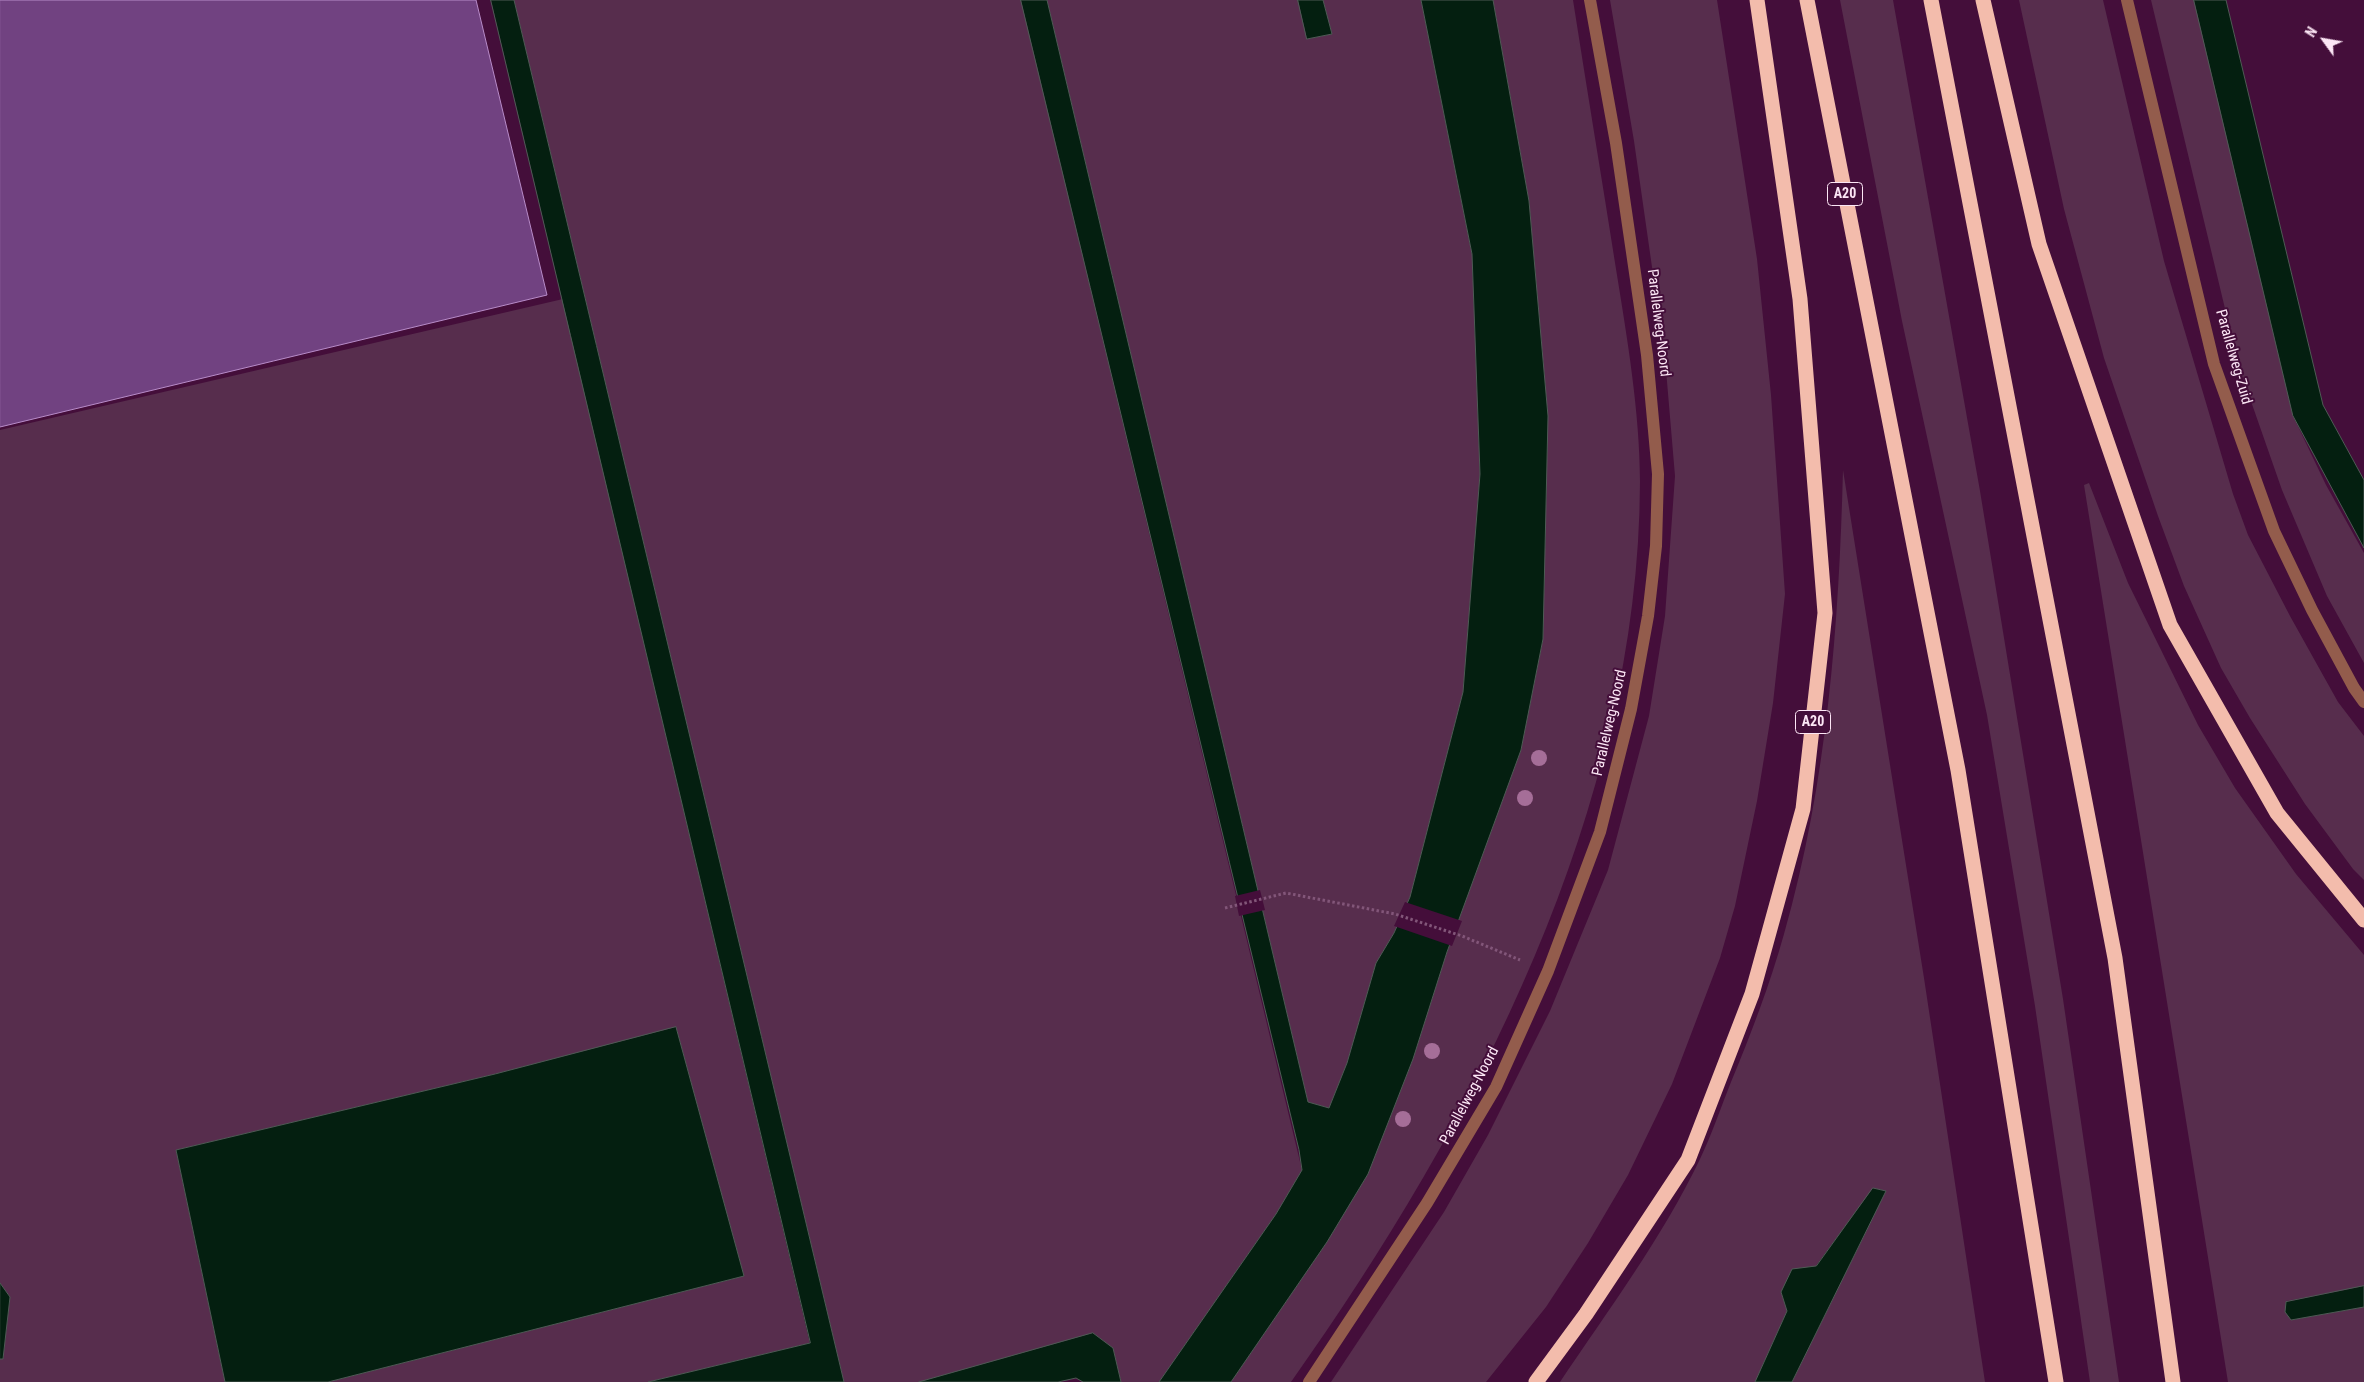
<!DOCTYPE html>
<html>
<head>
<meta charset="utf-8">
<style>
	body { margin:0 }
	#map { position:relative; width:2364px; height:1382px; overflow:hidden; background:#440e3a; font-family:"Roboto Condensed",sans-serif }
	canvas { display:block }
	.north { position:absolute; left:2299px; top:15px; width:50px; height:50px; -webkit-text-stroke:4px #440e3a; paint-order:stroke; rotate:302deg; font-size:14px; font-weight:700; line-height:20px; text-align:center; color:#fce6f5 }
	.north::after { content:''; display:block; margin:auto; width:18px; height:22px; background:#fce6f5; clip-path:polygon(50% 0,100% 100%,50% 72%,0 100%) }
</style>
</head>
<body>
<div id="map">
<canvas width="2364" height="1382"></canvas>
<div class="north">N</div>
</div>
<script>
const context = document.querySelector('canvas').getContext('2d');
context.lineJoin = 'round';
function fillPath(path, color) { context.fillStyle = color; context.fill(path, 'evenodd'); }
function strokePath(path, color, width, dash) { context.strokeStyle = color; context.lineWidth = width; context.lineCap = dash ? 'butt' : 'round'; context.setLineDash(dash || []); context.stroke(path); }
function label(font, color, halo, rows, align = 'center') {
  context.font = font + ' "Roboto Condensed",sans-serif'; context.lineWidth = 4; context.setLineDash([]); context.textBaseline = 'middle'; context.strokeStyle = halo; context.fillStyle = color; for (const [text, x, y, turn = 0] of rows) {
    context.save(); context.translate(x, y); context.rotate((+turn || 0) * Math.PI / 180); context.textAlign = isNaN(turn) ? turn : align; if (halo) context.strokeText(text, 0, 0); context.fillText(text, 0, 0); context.restore();
  }
}
fillPath(new Path2D(`
	M514,0H1021L1302,1170L1276,1214L1159,1382H1121L1113,1348L1093,1333L919,1382H844Z
	M1047,0H1298L1307,39L1332,34L1323,0H1421L1472,254L1480,474L1463,692L1410,897L1394,933L1376,963L1347,1063L1329,1108L1308,1102Z
	M1493,0H1573C1587,90 1602,180 1616,269C1627,337 1640,413 1640,482C1639,808 1476,1122 1291,1382H1231L1327,1242L1368,1174L1413,1059L1447,952L1521,750L1543,639L1548,416L1529,201Z
	M1610,0H1717L1757,259L1771,395L1785,594L1773,703L1757,801L1735,906L1720,958L1672,1084L1628,1175L1588,1243L1546,1307L1486,1382H1331L1444,1212L1488,1135L1550,1011L1608,870L1649,716L1665,616L1675,476L1665,358L1634,141Z
	M1840,0H1893L1980,491L2063,999L2119,1382H2090L2035,1006L1987,715L1902,321Z
	M2019,0H2103L2164,261L2233,494L2248,535L2290,616L2338,702L2364,736V880L2353,869L2305,804L2250,718L2221,668L2184,586L2158,516L2104,358L2064,209Z
	M2151,0H2194L2293,416L2326,485L2364,553V663L2327,596L2282,490L2239,367Z
	M563,299L810,1343L648,1382H328L744,1276L676,1027L495,1074L176,1150L225,1382H0V1359H3L10,1297L0,1283V430Z
	M1843,470L1924,978L1985,1382H1792L1886,1191L1873,1188L1816,1266L1781,1292L1787,1311L1755,1382H1560C1609,1309 1662,1238 1700,1159C1712,1134 1721,1107 1731,1082C1751,1034 1770,984 1784,934C1827,784 1839,625 1843,470Z
	M2089,483L2128,583L2198,725L2235,788L2296,874L2364,955V1286L2286,1301L2291,1320L2364,1307V1382H2228L2084,485Z`), '#572d4d');
const water = new Path2D(`
	M491,0H514L844,1382H648L810,1343Z
	M1021,0H1047L1308,1102L1329,1108L1347,1063L1376,963L1394,933L1410,897L1463,692L1480,474L1472,254L1421,0H1493L1529,201L1548,416L1543,639L1521,750L1447,952L1413,1059L1368,1174L1327,1242L1231,1382H1159L1276,1214L1302,1170L1299,1150Z
	M1298,0H1323L1332,34L1307,39Z
	M2194,0H2226L2323,405L2364,480V548L2293,416Z
	M676,1027L744,1276L328,1382H225L176,1150L495,1074Z
	M1873,1188L1886,1191L1792,1382H1755L1787,1311L1781,1292L1792,1269L1816,1266Z
	M0,1283L10,1297L3,1359H0Z
	M2364,1286V1307L2291,1320L2285,1312L2286,1302Z
	M1093,1333L1113,1348L1121,1382H1083L1076,1378L1058,1382H919Z`);
fillPath(water, '#041f10');
strokePath(water, '#4e5b55', 1);
fillPath(new Path2D(`
	M1260,890L1265,910L1239,916L1235,896Z
	M1405,902L1462,921L1452,946L1394,926Z`), '#440e3a');
const building = new Path2D(`
	M0,0H476L547,295L0,427Z`);
fillPath(building, '#714281');
strokePath(building, '#b88cc9', 1);
strokePath(new Path2D(`
	M1225,908L1286,893L1395,914L1462,936L1520,960`), '#825679', 3, [2.5, 2.5]);
strokePath(new Path2D(`
	M2127,0L2214,364L2274,531L2312,610L2354,688L2364,702
	M1309,1382L1427,1203L1496,1087L1548,971L1600,832L1631,709L1648,616L1656,546L1658,474L1647,355L1616,143L1590,0`), '#935c4c', 12);
strokePath(new Path2D(`
	M1807,0L1958,770L2056,1382
	M1931,0L2115,958L2173,1382
	M1983,0L2039,244L2170,625L2277,813L2364,920
	M1536,1382L1586,1314L1688,1160L1752,994L1803,809L1825,613L1800,299L1757,0`), '#f3bcac', 15);
context.fillStyle = '#a56e98';
for (const [x, y] of [
	[1539,758],
	[1525,798],
	[1432,1051],
	[1403,1119]
]) { context.beginPath(); context.arc(x, y, 8, 0, 2 * Math.PI); context.fill(); }
for (const [x, y, w] of [
	[1845,194,35],
	[1813,722,35]
]) { const box = new Path2D(); box.roundRect(x - w / 2, y - 11.5, w, 23, 4); context.fillStyle = '#440e3a'; context.fill(box); strokePath(box, '#fce6f5', 1); }
label('bold 14px', '#fce6f5', null, [
	["A20",1845,194],
	["A20",1813,722]
]);
label('15px', '#fce6f5', '#440e3a', [
	["Parallelweg-Noord",1658,323,83],
	["Parallelweg-Zuid",2233,357,74],
	["Parallelweg-Noord",1610,723,-77],
	["Parallelweg-Noord",1470,1096,-62]
]);
</script>
</body>
</html>
